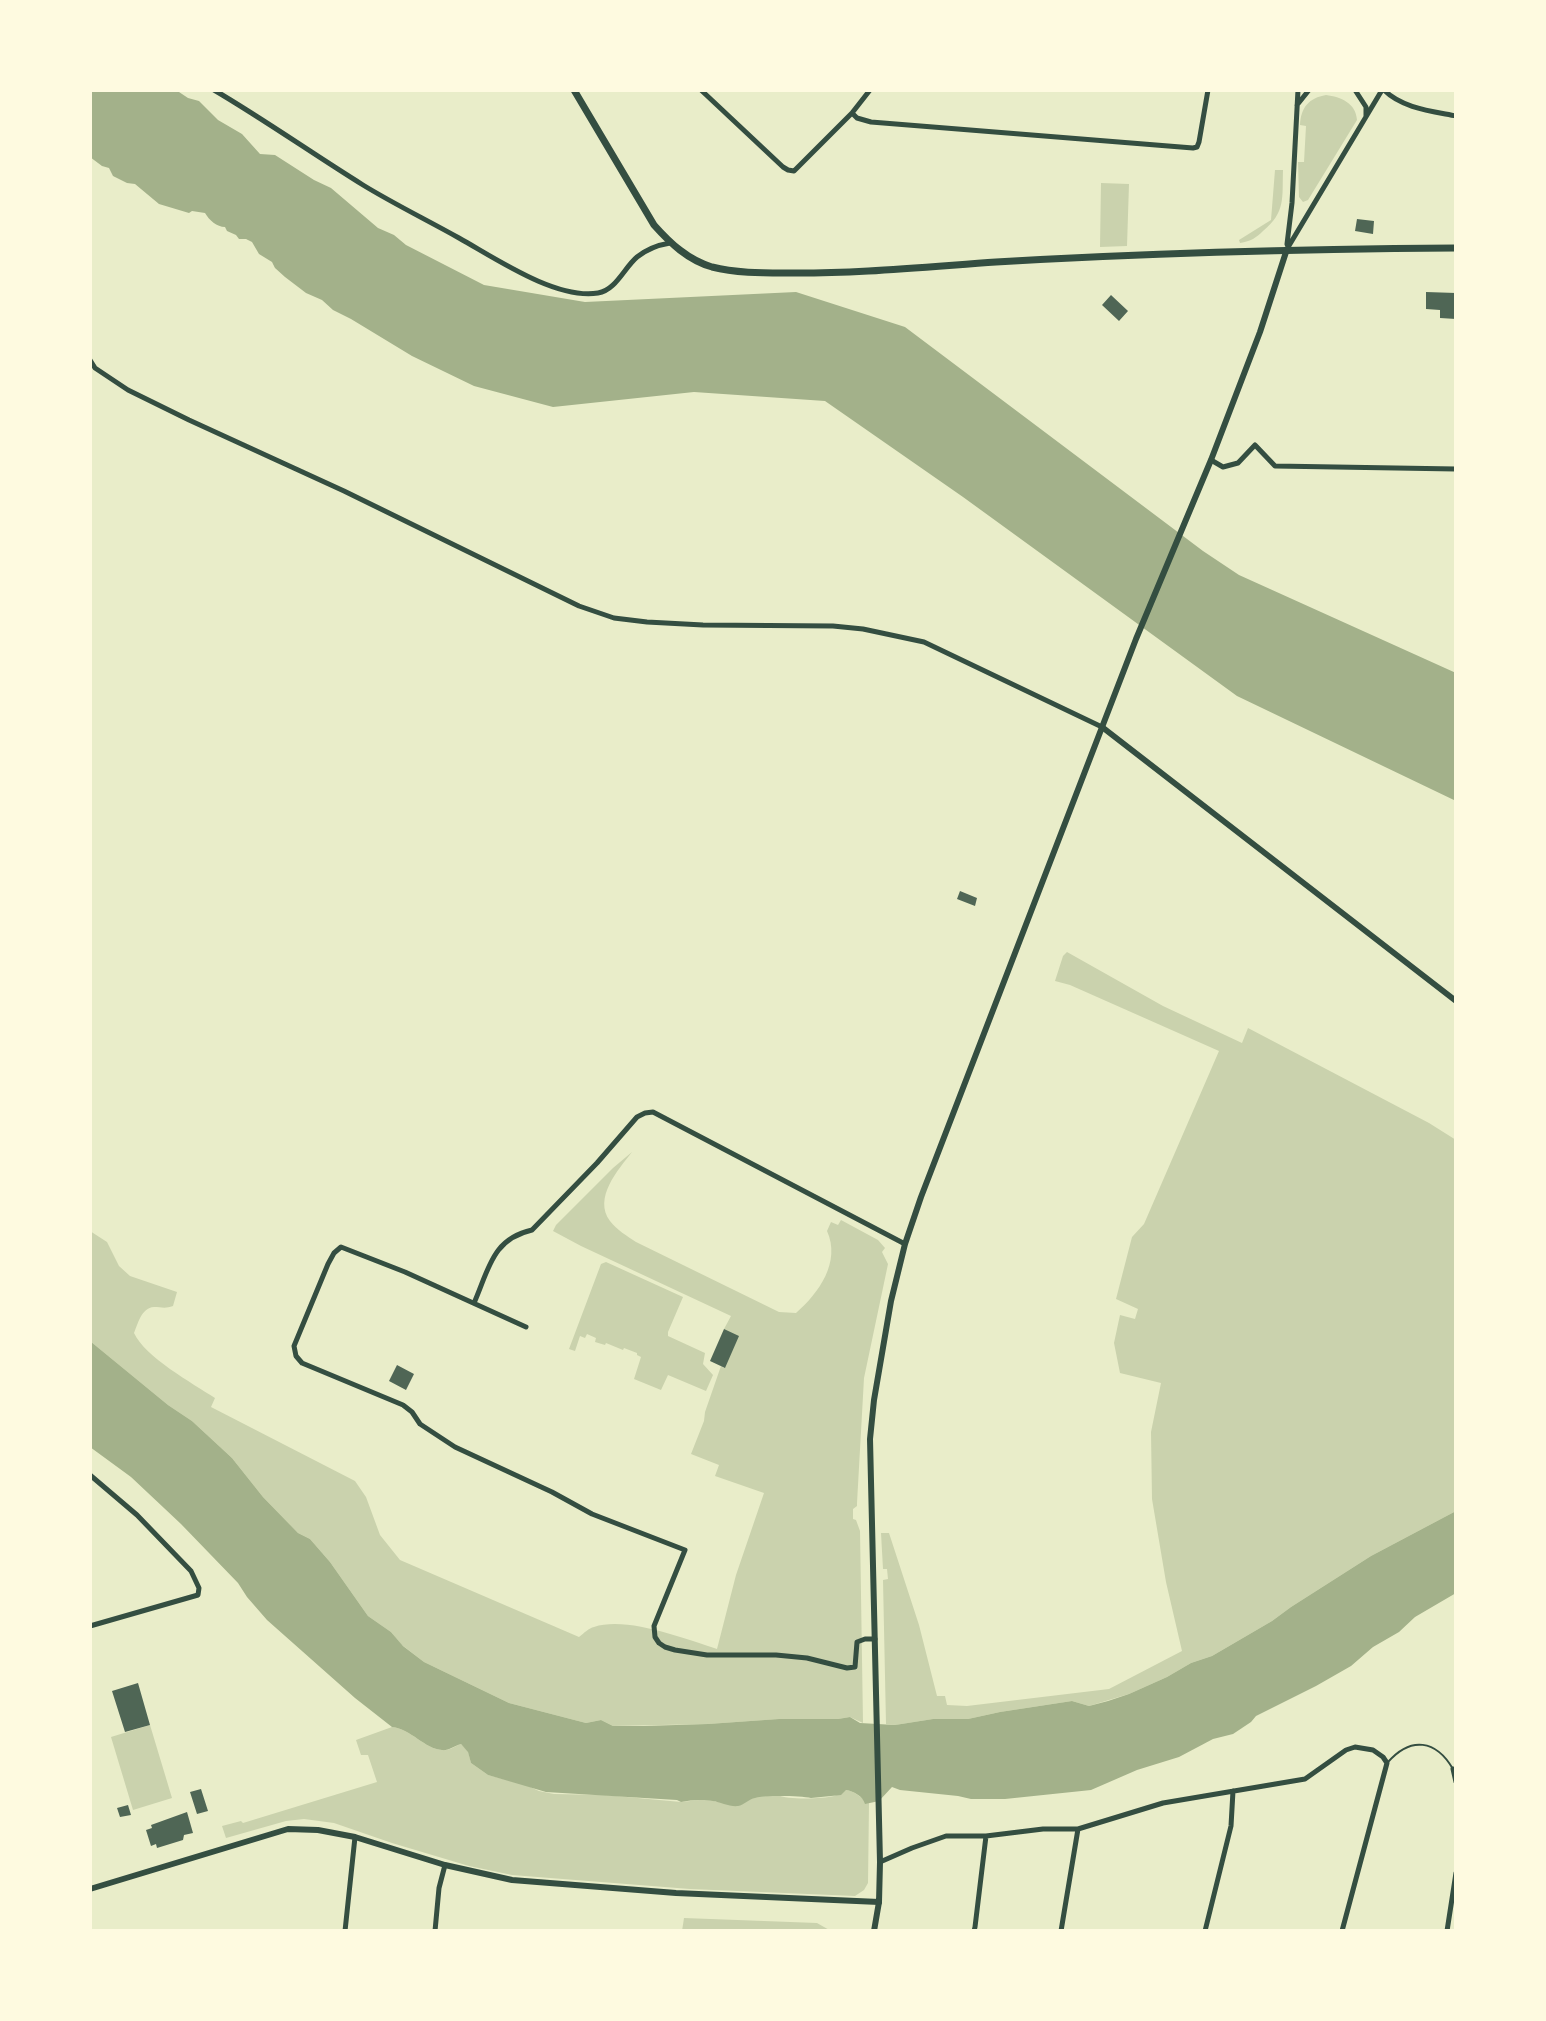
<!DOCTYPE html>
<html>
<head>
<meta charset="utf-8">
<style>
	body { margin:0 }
	#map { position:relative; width:1546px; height:2021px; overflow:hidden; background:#e9edc9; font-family:Bitter,serif }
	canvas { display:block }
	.frame { position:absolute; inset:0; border:92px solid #fefae0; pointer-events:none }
</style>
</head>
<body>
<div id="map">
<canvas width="1546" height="2021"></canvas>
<div class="frame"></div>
</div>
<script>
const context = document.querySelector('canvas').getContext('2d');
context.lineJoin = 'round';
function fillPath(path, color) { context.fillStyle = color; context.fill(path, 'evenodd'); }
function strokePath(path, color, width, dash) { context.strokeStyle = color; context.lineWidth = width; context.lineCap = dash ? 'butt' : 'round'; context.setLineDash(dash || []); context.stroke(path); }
fillPath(new Path2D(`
	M1326,95C1341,97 1356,103 1357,120L1308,200L1303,202L1299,197L1298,162H1304L1306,126L1300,125C1301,107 1309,98 1326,95Z
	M1275,170H1283C1282,198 1286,212 1263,231C1256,238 1251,241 1240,243L1239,240L1271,220Z
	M1101,183L1129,184L1127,246L1100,247Z
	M1067,952L1163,1006L1242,1043L1248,1028L1429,1123L1456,1140V1511L1371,1556L1291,1607L1272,1621L1212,1656L1191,1663L1167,1677L1129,1694L1089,1706L1072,1701L1000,1712L968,1719H933L895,1725L886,1724L883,1580L888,1579L887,1569H883L881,1533H889L919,1625L937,1696H945L947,1705L967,1706L1109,1689L1182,1651L1166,1582L1152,1499L1151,1432L1161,1383L1120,1373L1114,1343L1120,1315L1135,1319L1138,1309L1116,1299L1132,1237L1144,1224L1219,1051L1070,985L1055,981L1063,956Z
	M632,1152C618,1170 593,1198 610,1221C617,1230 627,1236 636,1242L779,1312L796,1313C819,1293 841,1262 827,1231L831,1222L838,1225L841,1220L878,1240L885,1248L882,1252L888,1264L864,1378L857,1503V1506L853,1509V1519L856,1520L860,1531L863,1723L850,1717L838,1719H779L708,1724L613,1726L601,1720L586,1723L509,1703L424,1662L402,1645L391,1632L368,1616L330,1562L310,1539L298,1533L263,1497L232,1458L192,1421L168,1405L90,1341V1231L107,1242L119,1266L130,1276L177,1292L173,1306C165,1309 161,1307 154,1307C141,1308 138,1324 134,1333C145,1357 192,1383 215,1398L211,1407L355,1481L366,1497L380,1535L400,1560L579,1637C584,1633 589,1628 594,1627C627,1616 685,1639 717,1649L736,1575L764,1493L715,1476L719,1465L691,1454L704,1421L705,1412L721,1366L724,1368V1329L731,1316L581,1246L553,1231L556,1225L613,1168Z
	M606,1262L683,1297L668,1332V1336L705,1353L703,1364L713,1375L706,1391L668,1375L661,1390L634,1379L641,1357L637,1355V1353L624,1348L623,1350L606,1343L605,1345L595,1342L596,1338L587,1334L585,1338L580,1336L575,1351L569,1349L601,1264Z
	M150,1725L172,1798L133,1810L111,1737Z
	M392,1727C411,1729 425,1749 442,1750C449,1751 455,1746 461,1744L468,1751L471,1763L488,1775L526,1785L539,1791L554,1794L605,1795L681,1802L710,1799L716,1802L777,1795C788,1800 822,1799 834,1796C837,1795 843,1791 846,1790C853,1790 863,1799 869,1803L868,1883L864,1890L855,1896L690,1889L512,1875L469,1866L392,1843L334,1823L304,1819L286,1821L226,1838L222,1826L241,1821L243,1823L377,1782L368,1755H361L356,1740Z
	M684,1918L817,1923L831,1931H682Z`), '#cad2ad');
fillPath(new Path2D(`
	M90,90H176L188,98L199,101L218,120L242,134L260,154L275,155L314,180L331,188L378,228L394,235L406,245L484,285L585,302L796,292L905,327L1203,551L1239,575L1456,673V801L1237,696L963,497L825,401L694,392L553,407L474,386L412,356L351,319L333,310L322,300L306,293L285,277L275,268L272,262L259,254L252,242L246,239H239L236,235L227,231L225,227C217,227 209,220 205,213L192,211L189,213L159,204L135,184L127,183L113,176L109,168L102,166L90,157Z
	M90,1341L168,1405L192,1421L232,1458L263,1497L298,1533L310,1539L330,1562L368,1616L391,1632L403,1646L424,1662L509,1703L586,1723L601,1720L613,1726H644L708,1724L779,1719H838L850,1717L860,1723L895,1725L933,1719H968L1000,1712L1072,1701L1089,1706L1108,1701L1129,1694L1167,1677L1191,1663L1212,1656L1272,1621L1291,1607L1371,1556L1456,1511V1593L1415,1617L1399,1632L1373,1647L1351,1666L1316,1686L1256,1716L1251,1722L1233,1734L1213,1739L1179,1757L1137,1770L1091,1790L1005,1799H971L958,1796L900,1790L892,1787L879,1801L865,1804C863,1796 853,1791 846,1790L841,1795L811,1798C801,1796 766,1795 755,1798C749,1799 744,1805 738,1806C730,1807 720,1802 713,1801C704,1799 690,1800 681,1802L677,1800L546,1792L488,1775L471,1763L468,1752L461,1744C454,1746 448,1751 442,1750C425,1749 411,1729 392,1727L355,1698L267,1620L247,1597L238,1583L181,1524L131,1477L90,1447Z`), '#a3b18a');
fillPath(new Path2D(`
	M1357,219L1374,221L1373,234L1355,231Z
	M1426,292L1456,293V319L1440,318V310L1426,309Z
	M1111,295L1128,311L1119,321L1102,305Z
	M960,891L977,898L975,906L957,899Z
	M724,1329L739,1336L725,1368L710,1361Z
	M397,1365L414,1374L406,1390L389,1381Z
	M138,1683L150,1725L125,1732L112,1691Z
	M201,1789L208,1811L197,1814L190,1792Z
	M128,1805L131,1815L120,1817L117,1808Z
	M187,1812L193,1833L184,1835L183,1840L157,1848L156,1844L151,1846L146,1830L152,1828L151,1825Z`), '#4f6655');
strokePath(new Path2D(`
	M1388,1762C1411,1736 1436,1740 1453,1769`), '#344e41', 2);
strokePath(new Path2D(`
	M214,90C265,120 313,154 363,185C394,204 427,220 459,238C495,258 556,300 598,293C616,290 624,268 637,257C647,249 658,245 670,243
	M701,90L783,167L788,170L794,171L852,113L870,90
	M1355,90L1366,107V116
	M1384,90C1402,108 1431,111 1456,116
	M1297,105L1309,90
	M852,113L857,118L871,122L1193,148L1197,147L1199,142L1208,90
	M1287,244L1292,203L1298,90
	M1287,249L1382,90
	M90,360L95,368L128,390L189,420L344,491L579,606L614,618L647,622L703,625L833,626L863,629L924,642L1102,727
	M1211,460L1223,467L1238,463L1255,445L1275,466L1456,469
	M474,1303C489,1269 492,1239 532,1230L597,1163L637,1117L645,1113L653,1112L905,1244
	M526,1327L405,1272L341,1247L334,1253L328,1264L294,1346L296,1356L302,1363L403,1405L412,1412L420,1424L455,1447L552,1492L592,1514L685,1550L654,1626L655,1637L659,1643L665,1647L675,1650L707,1655H776L807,1658L847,1668L855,1667L857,1642L865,1639H875
	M90,1475L137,1515L191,1571L199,1588L198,1595L90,1626
	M1453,1769L1456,1782
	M880,1862L912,1848L946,1836H986L1043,1829H1078L1163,1803L1305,1779L1346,1750L1355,1747L1373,1750L1383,1757L1387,1763L1342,1931
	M345,1931L355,1837
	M435,1931L439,1888L445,1865
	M974,1931L975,1927L986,1836
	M1061,1931L1078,1829
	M1205,1931L1231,1826L1233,1791
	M1447,1931L1456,1873`), '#344e41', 5);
strokePath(new Path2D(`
	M1102,727L1456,1001
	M874,1931L879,1902`), '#344e41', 6);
strokePath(new Path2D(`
	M90,1889L288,1829L318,1830L355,1837L445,1865L512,1880L676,1893L879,1902L880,1862L870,1439L874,1400L891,1301L905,1244L921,1197L1136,639L1211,460L1260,332L1287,249`), '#344e41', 6);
strokePath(new Path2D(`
	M574,90L654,225C670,243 688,260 712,267C735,273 761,273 784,273C855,274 925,267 996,262C1149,253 1303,249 1456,248`), '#344e41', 7);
</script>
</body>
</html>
